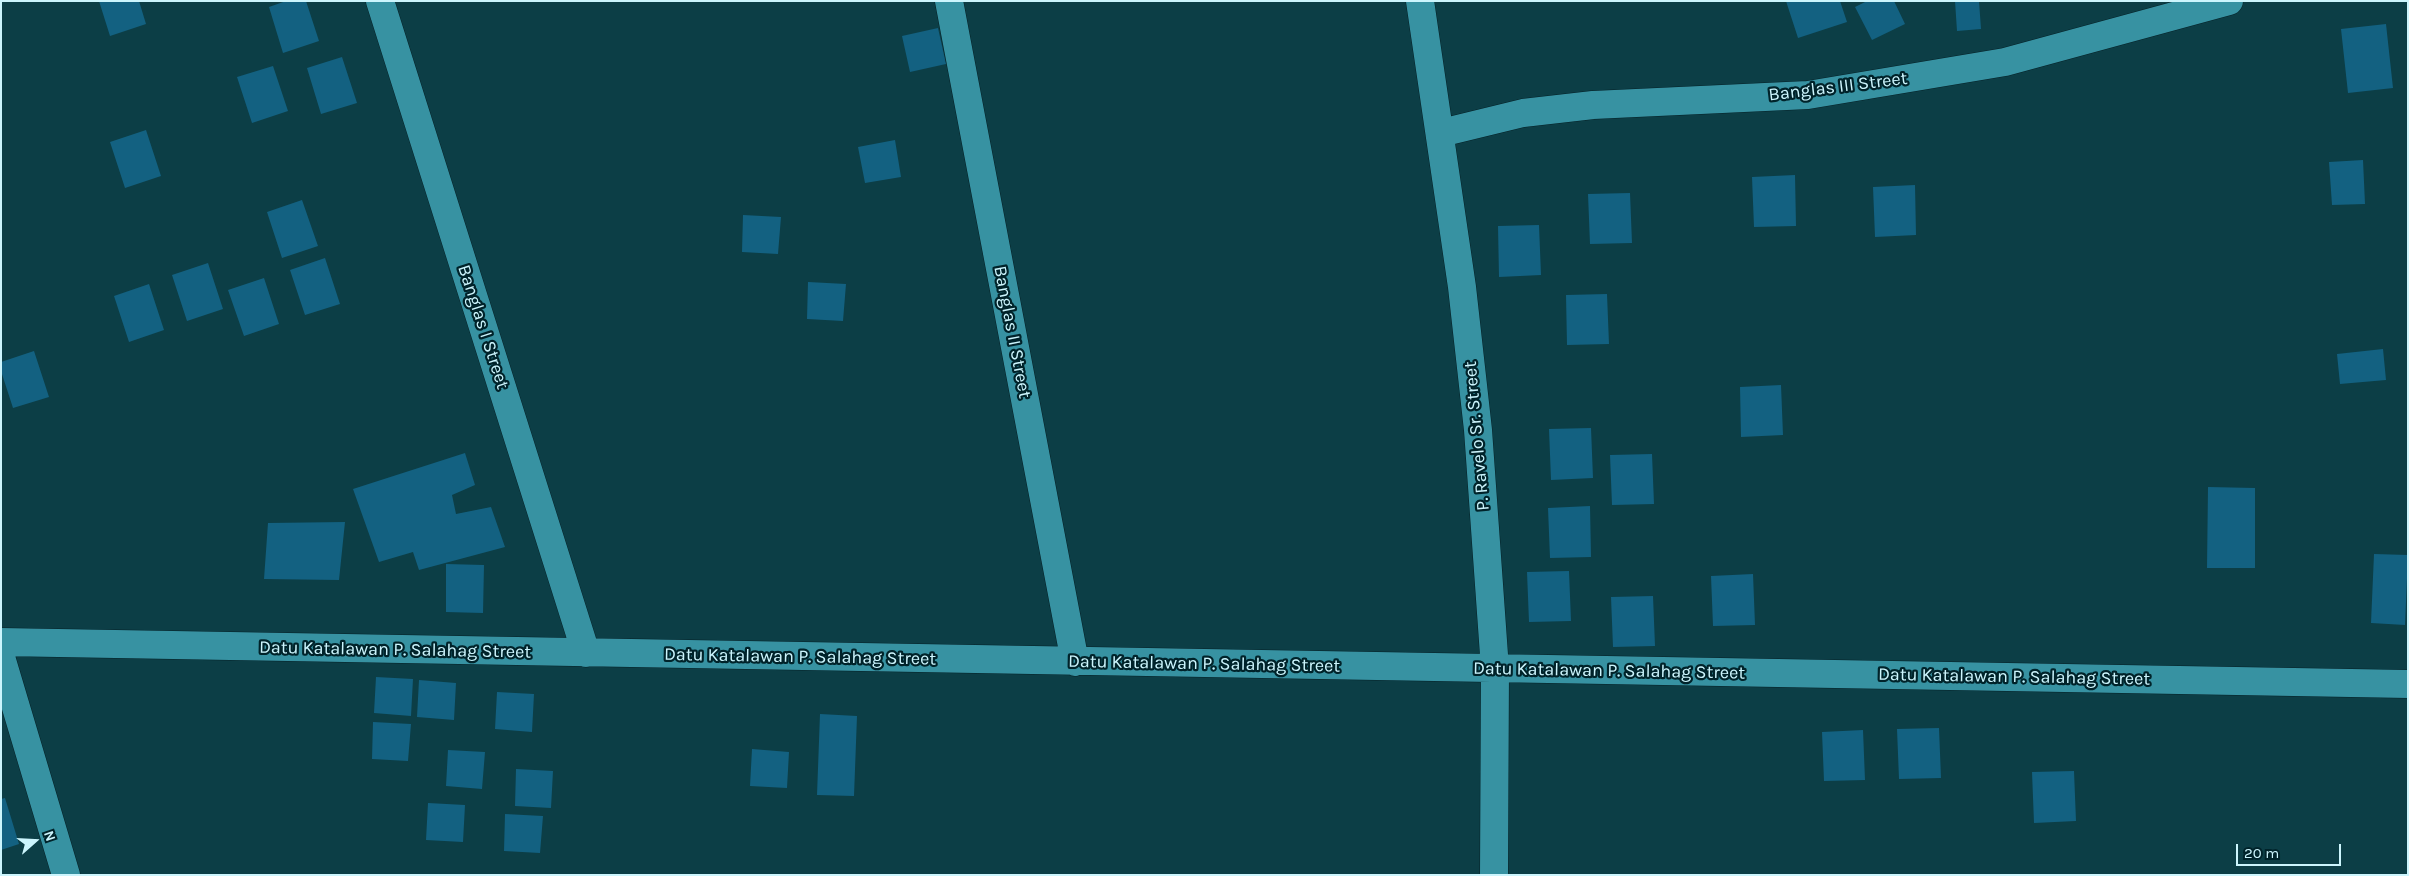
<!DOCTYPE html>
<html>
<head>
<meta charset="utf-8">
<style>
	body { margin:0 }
	#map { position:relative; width:2409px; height:876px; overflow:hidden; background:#0c3e46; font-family:Karla,sans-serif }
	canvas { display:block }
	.frame { position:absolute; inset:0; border:2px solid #ccf5fd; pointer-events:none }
	.north { position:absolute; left:10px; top:816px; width:50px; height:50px; -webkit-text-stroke:4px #00232a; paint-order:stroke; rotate:71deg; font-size:14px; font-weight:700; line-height:20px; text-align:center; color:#ccf5fd }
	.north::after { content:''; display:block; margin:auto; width:18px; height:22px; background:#ccf5fd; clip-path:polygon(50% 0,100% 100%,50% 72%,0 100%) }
	.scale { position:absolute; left:2236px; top:844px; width:105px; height:22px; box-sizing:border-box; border:2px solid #ccf5fd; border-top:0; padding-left:6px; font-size:15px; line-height:18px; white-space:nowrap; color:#ccf5fd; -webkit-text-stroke:4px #00232a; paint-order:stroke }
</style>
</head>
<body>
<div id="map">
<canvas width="2409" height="876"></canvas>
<div class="frame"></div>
<div class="north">N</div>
<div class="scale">20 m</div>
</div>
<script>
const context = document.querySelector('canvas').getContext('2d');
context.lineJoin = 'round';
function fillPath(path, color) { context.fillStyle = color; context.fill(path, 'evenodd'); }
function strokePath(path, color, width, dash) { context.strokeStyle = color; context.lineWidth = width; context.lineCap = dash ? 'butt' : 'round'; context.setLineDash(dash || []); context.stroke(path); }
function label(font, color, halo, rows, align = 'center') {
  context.font = font + ' Karla,sans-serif'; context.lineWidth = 4.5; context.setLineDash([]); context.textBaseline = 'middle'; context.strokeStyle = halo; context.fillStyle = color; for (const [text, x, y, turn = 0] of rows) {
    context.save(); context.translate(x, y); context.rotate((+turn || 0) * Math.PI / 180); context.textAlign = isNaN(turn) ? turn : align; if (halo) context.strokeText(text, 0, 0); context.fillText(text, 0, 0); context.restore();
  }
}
fillPath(new Path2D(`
	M99,1H139L146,24L110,36Z
	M286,1H306L319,41L283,53L269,7Z
	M1786,1H1840L1847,22L1798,38Z
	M1867,1H1894L1905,24L1872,40L1855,7Z
	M1955,1H1979L1981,29L1957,31Z
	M2386,24L2393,88L2348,93L2341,29Z
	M938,28L946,64L910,72L902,36Z
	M342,57L357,103L321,114L307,68Z
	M273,66L288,111L252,123L237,77Z
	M146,130L161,176L125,188L110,142Z
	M895,140L901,177L865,183L858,147Z
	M2363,160L2365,204L2332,205L2329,162Z
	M1795,175L1796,226L1754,227L1752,177Z
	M1915,185L1916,235L1875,237L1873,187Z
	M1630,193L1632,243L1590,244L1588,194Z
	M302,200L318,246L282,258L267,212Z
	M743,215L781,217L778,254L742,252Z
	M1539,225L1541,275L1499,277L1498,226Z
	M325,258L340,304L305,315L290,270Z
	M208,263L223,309L187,321L172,275Z
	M264,278L279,324L244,336L228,290Z
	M808,282L846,284L843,321L807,319Z
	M149,284L164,330L129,342L114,296Z
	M1607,294L1609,344L1567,345L1566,295Z
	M2383,349L2386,380L2340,384L2337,354Z
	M34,351L49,397L13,408L1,371V362Z
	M1781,385L1783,435L1741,437L1740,387Z
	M1591,428L1593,478L1551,480L1549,429Z
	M465,453L475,485L452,495L456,514L491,507L505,547L419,570L413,552L379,562L353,489Z
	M1652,454L1654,504L1612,505L1610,455Z
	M2208,487L2255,488V568H2207Z
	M1590,506L1591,557L1550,558L1548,508Z
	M345,522L339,580L264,579L268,523Z
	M2374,554L2408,555L2405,625L2371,623Z
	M446,564L484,565L483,613L446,612Z
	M1569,571L1571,621L1529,622L1527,572Z
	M1753,574L1755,625L1713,626L1711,576Z
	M1653,596L1655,646L1613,647L1611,597Z
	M376,677L413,679L411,716L374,713Z
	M419,680L456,683L454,720L417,717Z
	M497,692L534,694L532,732L495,729Z
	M820,714L857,716L854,796L817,795Z
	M373,722L411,724L408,761L372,759Z
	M1939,728L1941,778L1899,779L1897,729Z
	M1863,730L1865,780L1824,781L1822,732Z
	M752,749L789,752L787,788L750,786Z
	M448,750L485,752L482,789L446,786Z
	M516,769L553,771L551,808L515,806Z
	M2074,771L2076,821L2034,823L2032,772Z
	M5,798L19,844L1,850V799Z
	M428,803L465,805L463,842L426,840Z
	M505,814L543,816L540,853L504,851Z`), '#136181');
const minor = new Path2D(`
	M380,1L586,653
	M949,1L1075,662
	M1420,1L1462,287L1478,430L1495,669L1494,875
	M1441,133L1523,113L1593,105L1808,95L2005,62L2229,1
	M1,642L2408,684
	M1,657L66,875`);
strokePath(minor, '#062228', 29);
strokePath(minor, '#3792a2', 28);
label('18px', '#ccf5fd', '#00232a', [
	["Banglas III Street",1838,87,-7],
	["Banglas I Street",483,327,72],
	["Banglas II Street",1012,332,79],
	["P. Ravelo Sr. Street",1477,436,-95],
	["Datu Katalawan P. Salahag Street",395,650,1],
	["Datu Katalawan P. Salahag Street",800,657,1],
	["Datu Katalawan P. Salahag Street",1204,664,1],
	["Datu Katalawan P. Salahag Street",1609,671,1],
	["Datu Katalawan P. Salahag Street",2014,677,1]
]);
</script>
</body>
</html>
